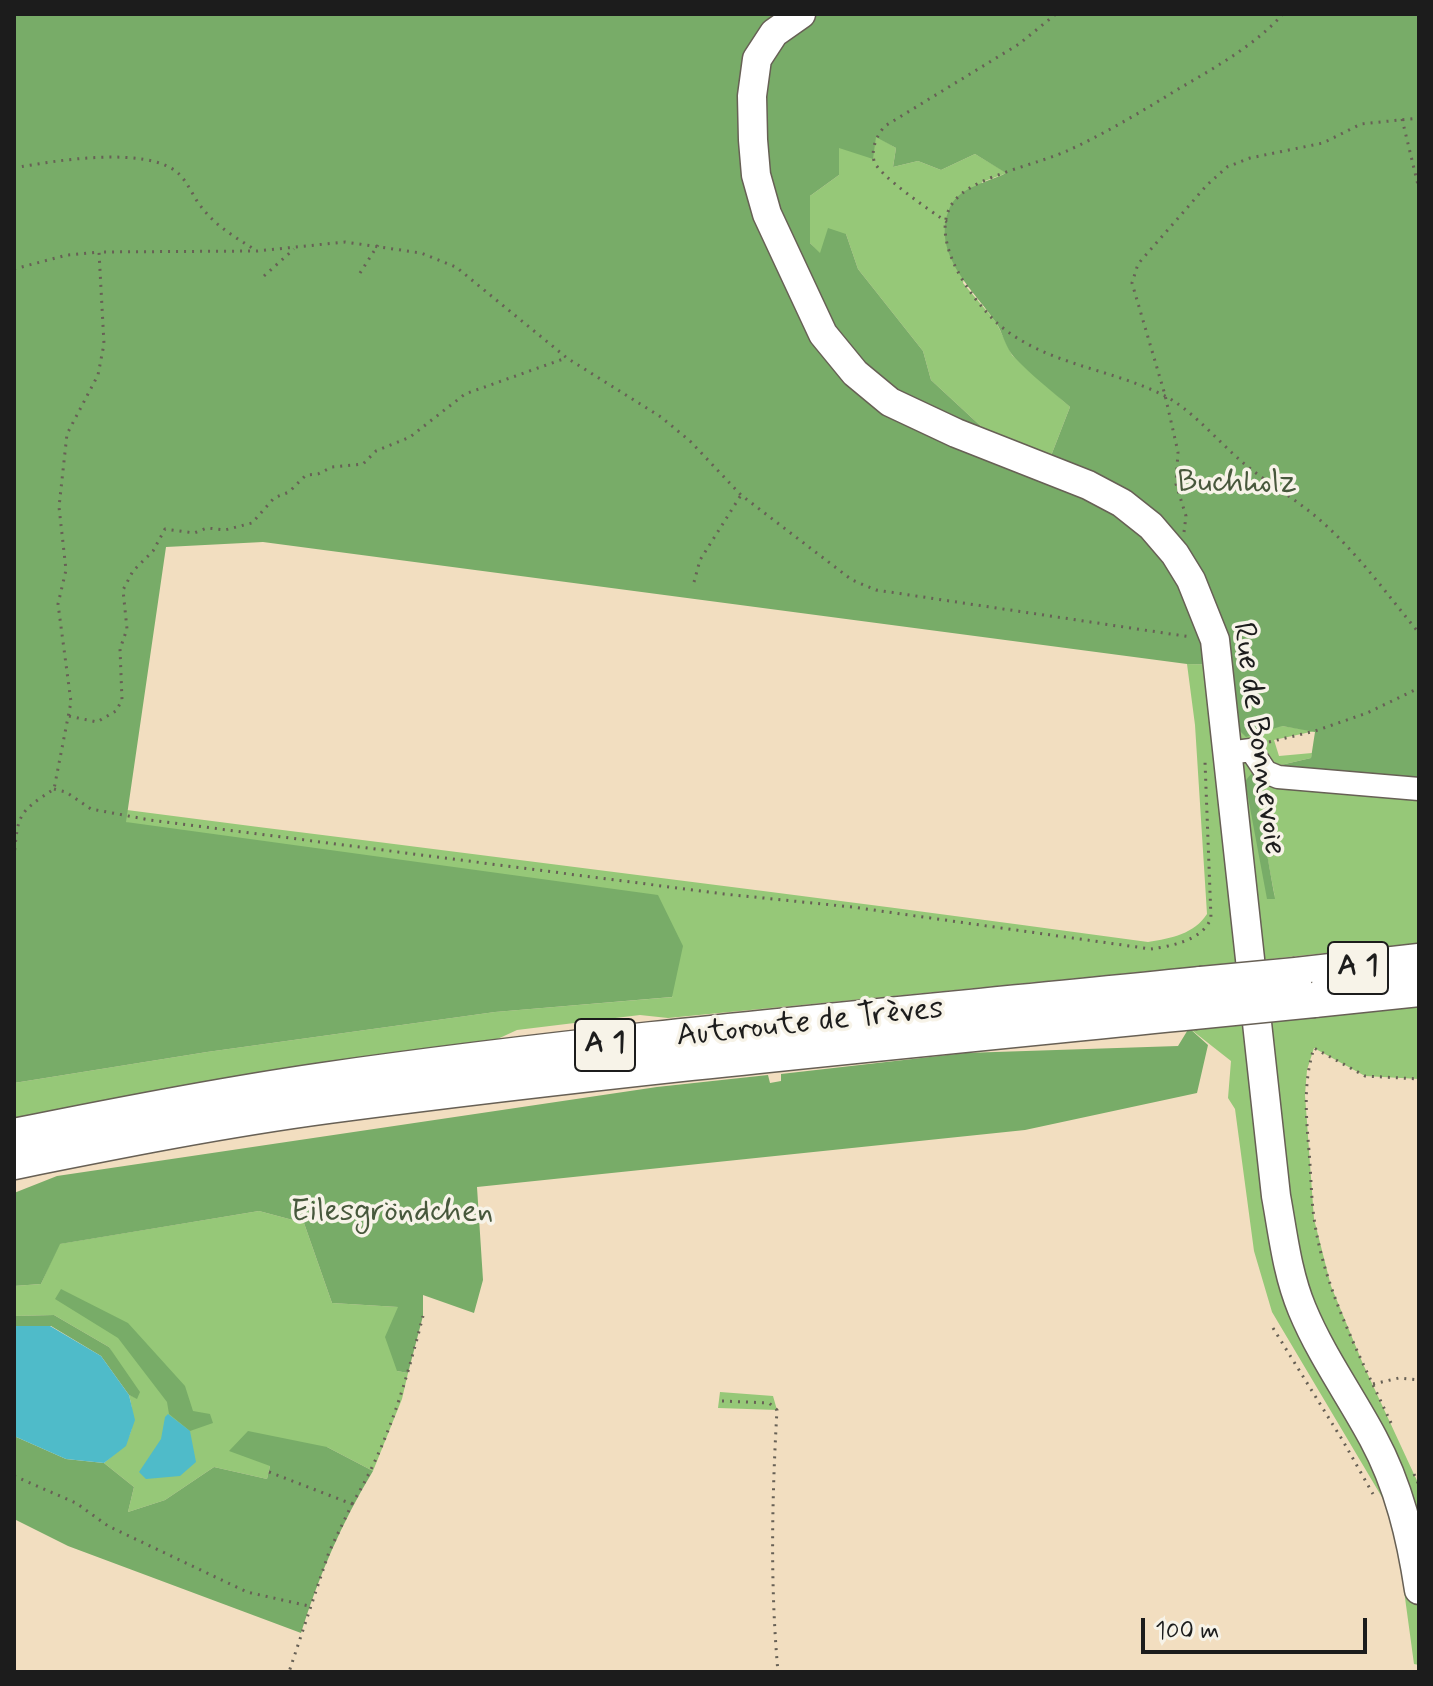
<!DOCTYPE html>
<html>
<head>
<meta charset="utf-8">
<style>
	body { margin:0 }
	#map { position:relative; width:1433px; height:1686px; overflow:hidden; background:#f2dec0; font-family:Mynerve,sans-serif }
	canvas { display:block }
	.frame { position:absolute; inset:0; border:16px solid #1c1c1c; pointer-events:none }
	.scale { position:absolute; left:1141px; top:1618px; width:226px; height:36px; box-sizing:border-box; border:4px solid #1c1c1c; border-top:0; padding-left:10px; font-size:24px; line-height:28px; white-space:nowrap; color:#1c1c1c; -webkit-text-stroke:6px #f7f3e8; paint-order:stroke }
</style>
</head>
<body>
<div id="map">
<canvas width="1433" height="1686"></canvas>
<div class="frame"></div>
<div class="scale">100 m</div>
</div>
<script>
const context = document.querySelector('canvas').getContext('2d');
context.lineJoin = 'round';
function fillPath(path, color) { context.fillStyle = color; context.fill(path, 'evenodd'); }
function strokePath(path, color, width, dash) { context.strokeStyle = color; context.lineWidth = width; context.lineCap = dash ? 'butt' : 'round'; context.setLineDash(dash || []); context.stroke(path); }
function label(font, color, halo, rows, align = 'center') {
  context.font = font + ' Mynerve,sans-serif'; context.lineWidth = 7; context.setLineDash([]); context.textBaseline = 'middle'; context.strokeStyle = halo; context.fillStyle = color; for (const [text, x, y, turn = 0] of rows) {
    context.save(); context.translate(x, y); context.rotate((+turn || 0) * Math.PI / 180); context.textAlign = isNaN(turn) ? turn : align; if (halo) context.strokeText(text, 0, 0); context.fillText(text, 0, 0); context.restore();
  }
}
fillPath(new Path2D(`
	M876,136L896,148L893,167L918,161L941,170L975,154L1007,173L982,182L963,283L996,322L1012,355L1070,407L1049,461L985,430L931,380L923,351L858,269L846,234L820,254L810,243V196L839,175V147Z
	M1187,664L1222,665L1282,726L1315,731L1274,740L1279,756L1312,753L1311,758L1259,770L1245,781L1275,898L1254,786L1262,781L1419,797V943L1233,963L668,1018L640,1015L517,1030L491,1042L63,1108L14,1118V1083L207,1052L495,1012L673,997L125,822L127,810C467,854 808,895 1148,942C1172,938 1194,934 1207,914L1195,725Z
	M1419,1004V1079L1365,1076L1314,1048L1307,1070L1305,1095L1314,1219L1331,1286L1363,1364L1419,1485V1665L1414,1664L1400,1561L1389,1509L1272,1312L1254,1251L1235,1109L1228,1098L1231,1061L1189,1028Z
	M259,1211L304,1223L332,1303L398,1307L397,1371L408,1373L402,1399L373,1471L327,1447L270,1466L267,1479L214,1467L165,1500L128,1512L134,1487L104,1463C131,1441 138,1430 129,1395L137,1398L109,1347L54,1315L14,1316V1286L41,1284L59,1244Z
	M720,1392L773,1396L777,1410L718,1408Z`), '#96c878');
fillPath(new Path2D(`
	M14,14H1419V797L1262,782L1255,786L1275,899H1267L1245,781L1252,773L1259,770L1311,758L1315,732L1282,726L1246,737L1233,724L1222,665L1187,664L263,542L166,547L126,822L658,895L683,946L672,997L495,1012L207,1052L14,1083ZM876,137L896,148L893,167L918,161L941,170L975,154L1006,173C989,182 959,187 950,207C930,253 972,288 995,321C1003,332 1005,348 1015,358C1032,376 1052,391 1070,407L1049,461L985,430L931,380L923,351L858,269L846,234L828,228L820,253L810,243V196L839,175V148L873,159Z
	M1189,1028L1208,1045L1197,1093L1025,1130L477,1187L483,1280L474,1313L423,1295V1316L408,1373L397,1371L385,1337L398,1307L332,1303L304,1223L259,1211L60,1244L41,1284L14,1286V1193L57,1176L657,1087L768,1075L770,1083L781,1081V1074L965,1053L1178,1046Z
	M61,1289L128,1323L185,1386L193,1411L210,1414L213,1423L190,1431L169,1414L167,1402L118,1338L55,1299Z
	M54,1315L109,1347L140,1392L137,1399L129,1395L101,1356L51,1326H14V1316Z
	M248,1431L327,1447L373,1471C342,1522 319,1575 301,1633L68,1546L14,1519V1436L66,1459L104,1463L134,1487L128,1512L165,1500L214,1467L267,1479L270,1466L229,1451Z`), '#78ac68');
fillPath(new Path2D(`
	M14,1326H50L101,1356L129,1395L135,1420L126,1446L104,1463L66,1459L14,1436Z
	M168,1414L190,1431L196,1462L180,1476L146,1479L139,1472L161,1439L165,1417Z`), '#4fbbc9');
const minor = new Path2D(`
	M1228,753L1251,750L1266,772L1278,777L1419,789`);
const major = new Path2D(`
	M801,14L774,33L757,59L752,96L753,140L756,175L767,214L823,334L855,373L890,402L956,433L1088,485L1122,503L1151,526L1175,554L1191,580L1215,640L1276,1196C1283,1234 1287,1273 1302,1309C1321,1355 1350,1395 1373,1438C1399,1486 1411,1537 1419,1590`);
const highway = new Path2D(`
	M1296,975L1419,961
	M1314,1000L1419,989
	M14,1136C117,1115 220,1095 323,1080C615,1038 909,1014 1201,984
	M14,1162C118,1141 224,1120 329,1106C617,1068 906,1041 1194,1012`);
strokePath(minor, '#676055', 25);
strokePath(major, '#676055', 31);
strokePath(highway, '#676055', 37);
strokePath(new Path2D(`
	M1283,14C1255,45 1216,67 1180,88C1144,110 1108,132 1069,150C1039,164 980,175 958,197C922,231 970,298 997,323C1043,364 1109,368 1163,395C1190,408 1218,441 1241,461C1264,481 1291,496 1314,515C1354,548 1386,593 1419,633
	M1402,119L1419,189
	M14,168C53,161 146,145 178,173C188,182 194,199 203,209C217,227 238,239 257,251
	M947,222C932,212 878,175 874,161C871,148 877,135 885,126L1019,44L1056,14
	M14,269L67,255L99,252
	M360,273L378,245
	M264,276L294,249
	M1184,532L1186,516L1176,484L1178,452L1165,395L1132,283L1138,264L1207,185L1227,167L1250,158L1323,143L1361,124L1419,118
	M694,582L700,560L741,495
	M69,716L97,722L116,711L122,700L120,649L127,629L123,590L133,571L153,551L165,529L194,533L207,528L225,530L252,523L274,498L289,492L306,475L318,474L332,467L363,464L376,451L410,437L465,394L566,358
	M1269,742L1315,731L1367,713L1419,688
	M54,789L66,792L91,809L150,820L724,894L852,907L1151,949C1172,946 1203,940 1211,918L1205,762
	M14,858C18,815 17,813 54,789L71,702L58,604L66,570L59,507L67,434L98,375L104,344L99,252L257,251L345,242L421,253L456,267L567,358L661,417L690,441L741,495L852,580L876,590L1191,637
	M1273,1328L1343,1441L1373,1494
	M1373,1384L1399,1378L1419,1380
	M722,1401L769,1403L777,1410C772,1498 770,1584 778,1672
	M1391,1423C1361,1358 1324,1290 1314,1218C1311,1196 1311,1173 1309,1151C1306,1114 1303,1083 1314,1048L1365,1076L1419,1079
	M269,1472L352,1504L329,1552L289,1672
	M1414,1474L1419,1485
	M14,1476L76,1503L108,1526L247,1592L309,1606
	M352,1504C388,1445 406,1382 423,1316`), '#676055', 3, [2, 6]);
strokePath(minor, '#fff', 22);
strokePath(major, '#fff', 28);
strokePath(highway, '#fff', 34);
const highwayBridge = new Path2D(`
	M1201,984L1296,975
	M1194,1012L1314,1000`);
strokePath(highwayBridge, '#676055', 37, []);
strokePath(highwayBridge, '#fff', 34);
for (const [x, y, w] of [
	[1358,968,60],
	[605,1045,60]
]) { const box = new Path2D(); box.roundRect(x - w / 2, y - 26, w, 52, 6); context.fillStyle = '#f7f3e8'; context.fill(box); strokePath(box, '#1c1c1c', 2); }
label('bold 30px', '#1c1c1c', null, [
	["A 1",1358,968],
	["A 1",605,1045]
]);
label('32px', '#47583c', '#f7f3e8', [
	["Buchholz",1237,484],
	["Eilesgröndchen",392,1213]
]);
label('32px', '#1c1c1c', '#f7f3e8', [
	["Rue de Bonnevoie",1257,739,82],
	["Autoroute de Trèves",810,1024,-6]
]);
</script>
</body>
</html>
